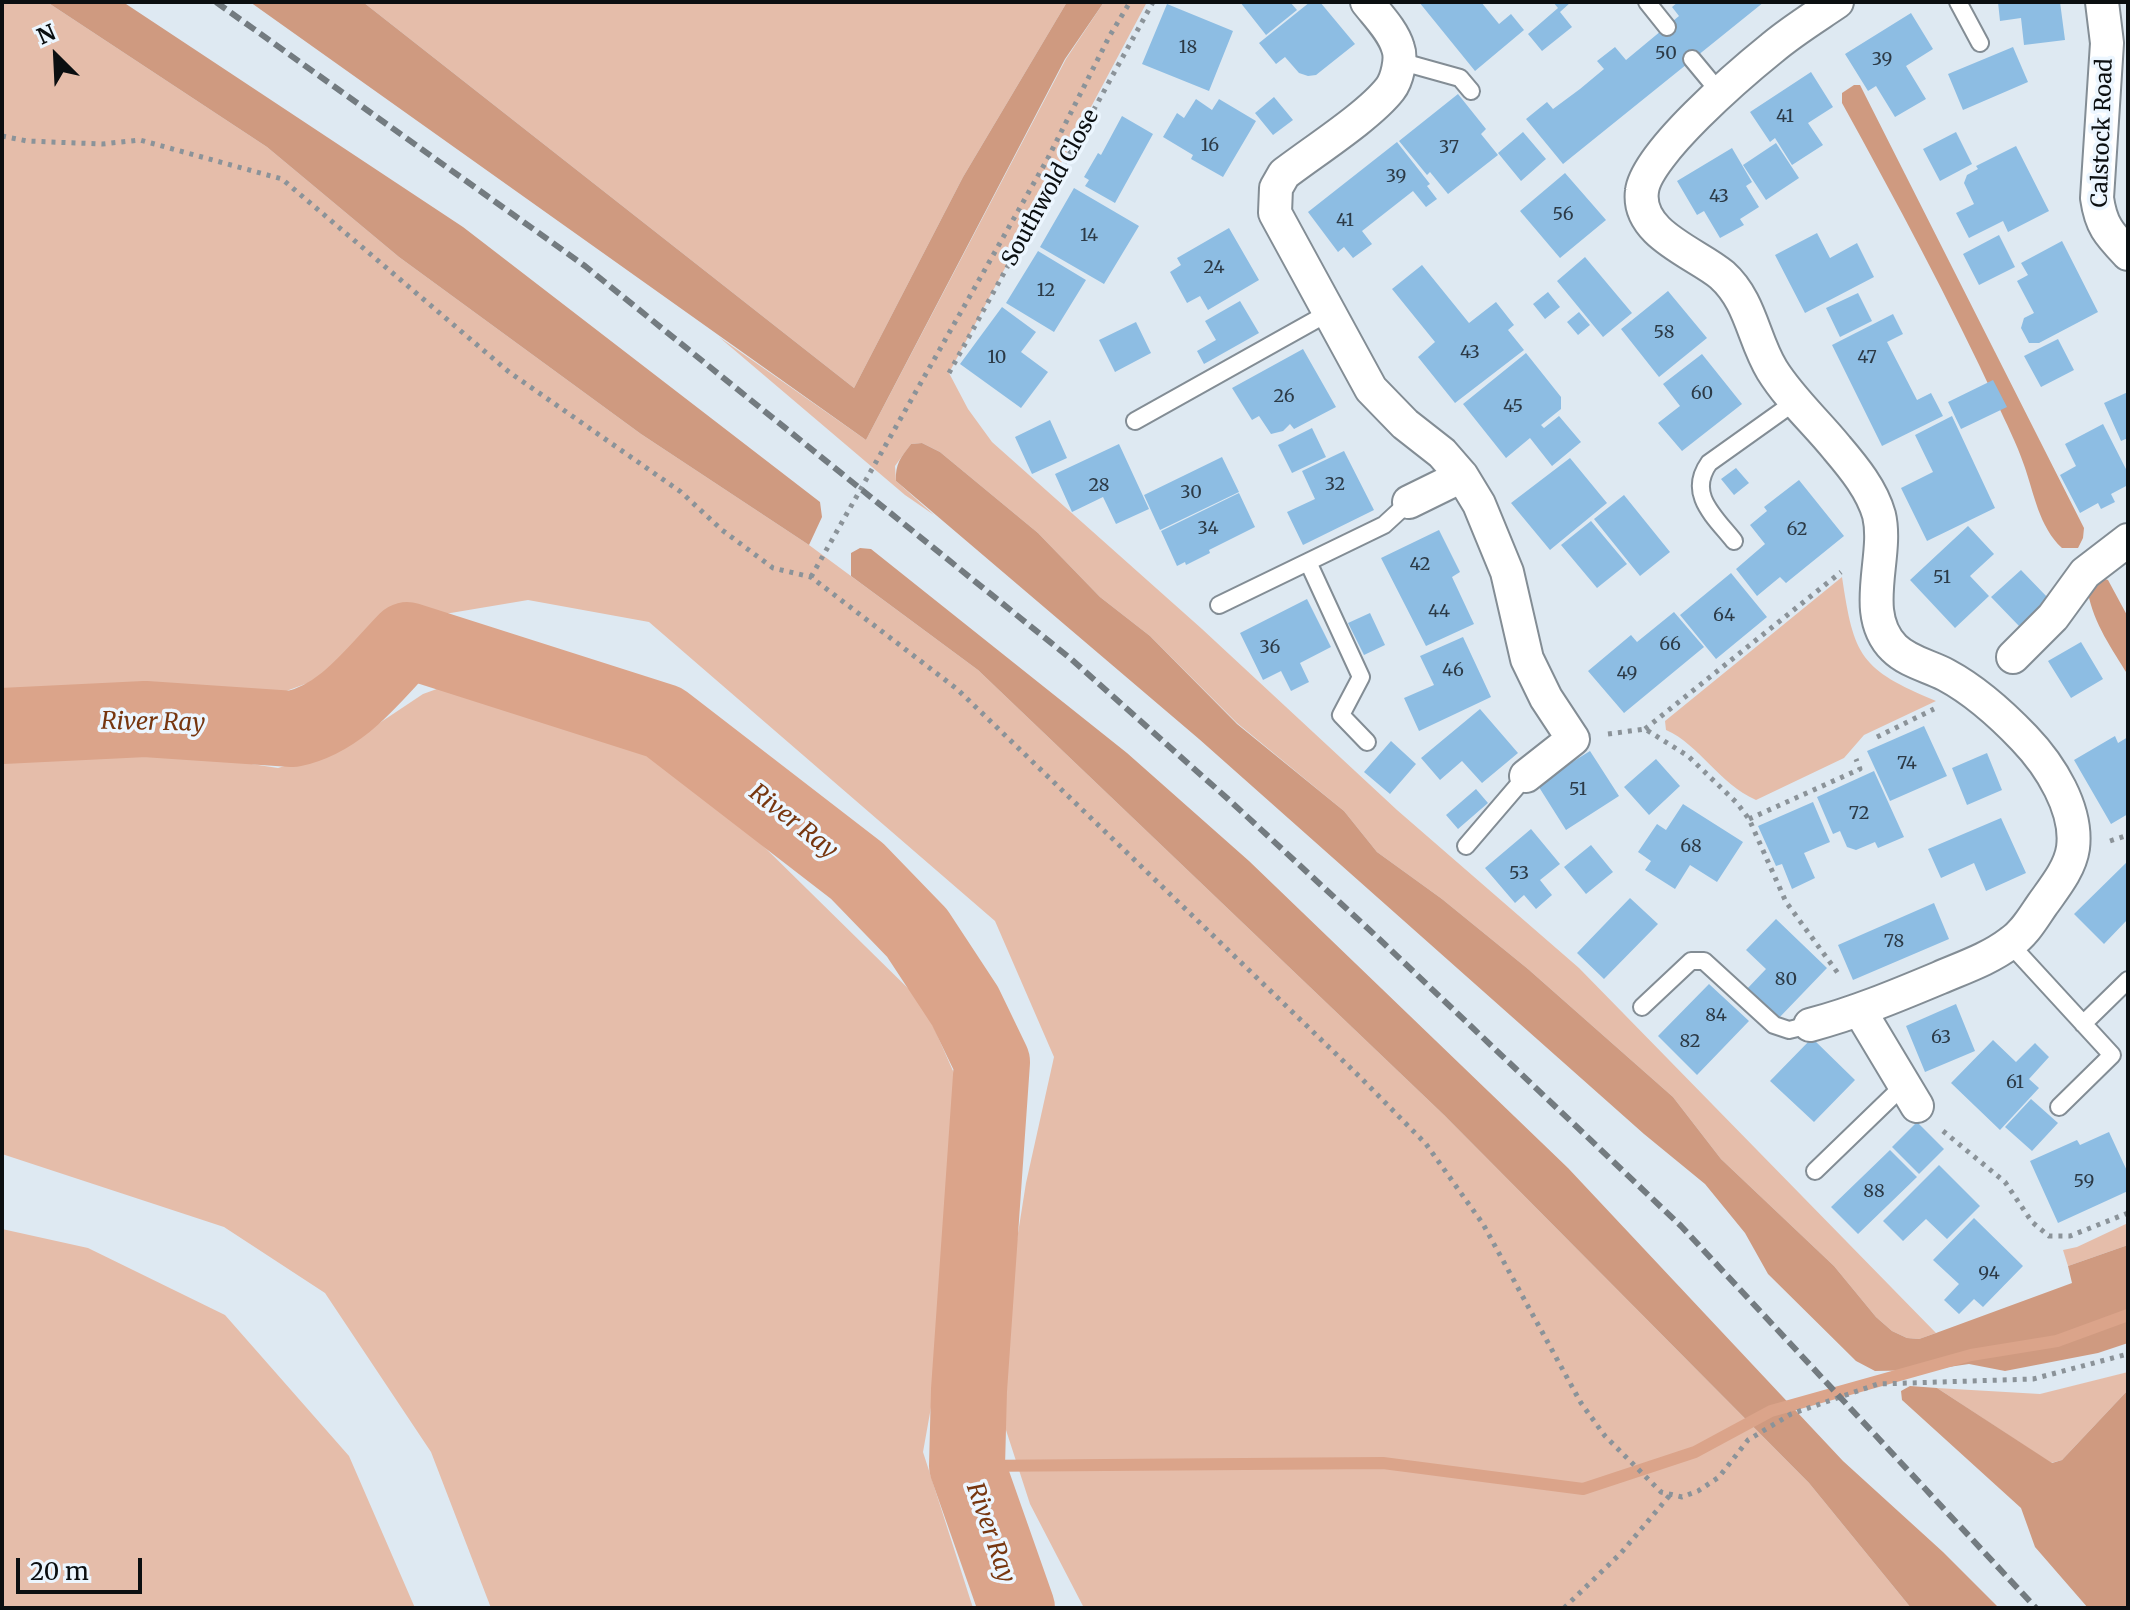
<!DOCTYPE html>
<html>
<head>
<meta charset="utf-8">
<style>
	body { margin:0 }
	#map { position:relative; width:2130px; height:1610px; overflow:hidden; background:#dee9f2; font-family:Merriweather,serif }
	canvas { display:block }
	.frame { position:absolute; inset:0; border:4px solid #0b0f11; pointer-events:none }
	.north { position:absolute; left:16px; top:16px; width:80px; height:80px; -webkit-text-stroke:6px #ecf6ff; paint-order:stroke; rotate:336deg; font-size:22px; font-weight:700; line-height:32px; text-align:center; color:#0b0f11 }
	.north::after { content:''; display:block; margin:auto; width:28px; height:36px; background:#0b0f11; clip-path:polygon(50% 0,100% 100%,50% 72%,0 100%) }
	.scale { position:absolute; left:16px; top:1558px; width:126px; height:36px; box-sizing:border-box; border:4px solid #0b0f11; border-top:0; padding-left:10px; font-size:24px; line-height:28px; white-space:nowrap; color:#0b0f11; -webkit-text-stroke:6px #ecf6ff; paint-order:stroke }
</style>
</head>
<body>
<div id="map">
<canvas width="2130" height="1610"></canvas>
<div class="frame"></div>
<div class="north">N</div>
<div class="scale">20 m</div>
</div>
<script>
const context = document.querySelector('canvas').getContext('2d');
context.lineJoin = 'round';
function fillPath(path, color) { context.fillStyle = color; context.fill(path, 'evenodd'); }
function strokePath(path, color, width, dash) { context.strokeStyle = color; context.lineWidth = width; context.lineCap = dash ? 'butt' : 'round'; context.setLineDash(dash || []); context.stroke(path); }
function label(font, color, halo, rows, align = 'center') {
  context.font = font + ' Merriweather,serif'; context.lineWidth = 7; context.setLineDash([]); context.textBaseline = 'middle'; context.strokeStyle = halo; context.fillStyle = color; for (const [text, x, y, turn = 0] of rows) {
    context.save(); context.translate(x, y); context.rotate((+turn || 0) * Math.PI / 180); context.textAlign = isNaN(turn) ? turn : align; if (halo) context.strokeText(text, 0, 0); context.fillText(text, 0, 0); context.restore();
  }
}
fillPath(new Path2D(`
	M2,2H47L267,147L399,257L641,434L809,545L978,670L1444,1115L1809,1483L1911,1608H1084L1030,1504L993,1390L1026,1183L1054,1057L995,921L649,622L528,600L397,622L316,680L270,697L111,690L2,710Z
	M363,2H1067L963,177L854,388Z
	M1104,2H1147L949,373L968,409L992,442L1202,629L1397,810L1579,968L1936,1333L1919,1339L1907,1338L1892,1331L1876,1317L1834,1266L1721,1159L1673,1097L1528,969L1442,899L1377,852L1344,811L1237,723L1150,636L1100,597L1038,533L940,452L922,443L911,444L895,466L896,481L934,515L905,495L719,337L866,440L1066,59Z
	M1842,577C1854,657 1860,669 1936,701L1864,735L1844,758L1756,800C1718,783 1700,745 1666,730L1665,721Z
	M456,682L584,716L691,775L923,1003L957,1080L956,1267L923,1452L973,1608H491L431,1452L325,1293L224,1227L2,1154V757L178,753L278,768L339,750L423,694Z
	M2128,1223V1245L2068,1266L2063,1250L2077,1247Z
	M2,1229L88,1248L225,1315L349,1456L415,1608H2Z
	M2128,1372V1390L2062,1460L2051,1463L1937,1388L2040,1394Z`), '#e5bdaa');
fillPath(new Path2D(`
	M47,2H123L463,227L820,502L822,517L809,545L641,434L399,257L267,147Z
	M250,2H363L854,388L963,177L1067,2H1104L1065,59L866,440Z
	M1854,85H1860L2084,528L2083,538L2078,548H2062C2039,527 2034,493 2024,465C2017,444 2006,423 1997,403C1950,301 1896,201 1842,103V93Z
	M922,443L940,452L1038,533L1100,597L1150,636L1237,724L1344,811L1377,852L1442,899L1528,969L1673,1097L1721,1159L1834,1266L1876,1317L1892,1331L1907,1338L1919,1339L1936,1333L2072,1283L2068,1266L2128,1245V1343L2098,1353L2005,1371L1969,1364L1928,1370L1875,1371L1856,1361L1768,1274L1745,1233L1705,1184L1644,1134L1199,739L896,481C895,464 901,457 911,444Z
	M860,548L871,549L1127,753L1249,861L1568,1168L1843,1461L1943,1552L1999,1608H1911L1809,1483L1444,1115L978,670L851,576V553Z
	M2102,578L2108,580L2128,617V675C2112,649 2094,624 2088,593Z
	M1910,1386L1937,1388L2052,1463L2062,1460L2128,1390V1608H2088L2035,1547L2021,1508L1902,1400L1901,1391Z`), '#cf9a80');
strokePath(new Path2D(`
	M967,1466L1383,1463L1583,1489L1695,1452L1771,1411L1971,1355L2057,1341L2128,1315`), '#dba48a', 12);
strokePath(new Path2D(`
	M2,726L145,719L293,729C343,718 373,675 407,640L664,722L857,871L917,933L965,1006L992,1062L969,1390L967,1466L1017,1608`), '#dba48a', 76);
fillPath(new Path2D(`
	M1240,2H1290L1297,10L1266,35Z
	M1310,2H1320L1355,44L1316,75L1308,76L1299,73L1285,57L1276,64L1259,43Z
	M1419,2H1481L1499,24L1511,14L1524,30L1475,71Z
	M1553,2H1571L1560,12L1572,27L1542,51L1528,34L1558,8Z
	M1678,2H1764L1563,164L1526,119L1547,102L1553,109L1580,89L1604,69L1597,61L1615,47L1626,60L1679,16L1672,7Z
	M1998,2H2060L2065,40L2024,45L2021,18L2000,21Z
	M1167,4L1233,31L1209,91L1142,64Z
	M1911,13L1933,49L1906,66L1926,99L1895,117L1876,86L1868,91L1845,54Z
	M2013,47L2028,82L1963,110L1948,74Z
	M1811,72L1833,107L1808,123L1823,145L1792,165L1775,138L1770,142L1750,112Z
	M1458,94L1486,129L1481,134L1498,155L1448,194L1430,172L1427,175L1399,141Z
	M1274,97L1293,120L1273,135L1255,113Z
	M1196,99L1212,110L1219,99L1256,121L1223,177L1191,159L1193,155L1163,137L1177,113L1184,118Z
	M1122,116L1153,134L1115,203L1085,186L1089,180L1084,177L1098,153L1101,155Z
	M1523,132L1546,159L1521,181L1498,153Z
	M1956,132L1972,164L1940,181L1923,149Z
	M1397,142L1430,184L1427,186L1437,199L1426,207L1413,191L1362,231L1372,244L1353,258L1344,247L1338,252L1308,212Z
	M1776,143L1799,178L1766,200L1743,165Z
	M2016,146L2049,211L2008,232L2003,221L1969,238L1956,213L1974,204L1964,183L1967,175L1978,169L1976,166Z
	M1732,148L1752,182L1746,186L1759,207L1740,219L1744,225L1720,238L1704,211L1697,215L1677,181Z
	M1565,173L1606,220L1560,258L1520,211Z
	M1074,188L1139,226L1104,284L1040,247Z
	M1229,228L1259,280L1208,310L1200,296L1187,303L1170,272L1181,265L1177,258Z
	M1817,233L1830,258L1857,243L1874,277L1805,313L1775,255Z
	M1999,235L2015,267L1979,285L1963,254Z
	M2062,241L2098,312L2039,343H2029L2021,328L2024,318L2034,313L2017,281L2028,275L2021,263Z
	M1038,251L1086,280L1054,332L1006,303Z
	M1585,257L1632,313L1603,337L1557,281Z
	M1422,265L1469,323L1496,302L1514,325L1508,330L1524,350L1455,403L1418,357L1435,342L1392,289Z
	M1668,291L1707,338L1659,377L1621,329Z
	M1548,292L1560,307L1545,319L1533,304Z
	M1858,293L1872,321L1840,337L1826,308Z
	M1240,301L1259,333L1204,364L1197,351L1216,340L1205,321Z
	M1002,307L1036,332L1021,352L1048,372L1021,408L960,364Z
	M1579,312L1590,325L1578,335L1567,322Z
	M1893,314L1903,334L1887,342L1917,400L1931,393L1943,416L1882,446L1832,345Z
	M1136,322L1151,353L1115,372L1099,340Z
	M2058,339L2074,370L2041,387L2024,356Z
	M1303,349L1336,407L1294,429L1290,424L1283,431L1271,434L1259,416L1252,420L1232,388Z
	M1526,353L1561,397V409L1541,425L1544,428L1559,416L1581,442L1552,466L1530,438L1506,458L1463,404Z
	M1702,354L1742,404L1682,451L1658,423L1680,406L1663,384Z
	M1993,380L2007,407L1961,429L1948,402Z
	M2128,392V438L2121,441L2104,403Z
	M1952,416L1995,508L1927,541L1901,488L1933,472L1915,435Z
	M1050,420L1067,458L1032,474L1015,437Z
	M2103,424L2128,473V485L2111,494L2115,502L2101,509L2098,503L2080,513L2060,475L2076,466L2065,444Z
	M1312,428L1326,457L1292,473L1278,445Z
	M1119,444L1149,509L1116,524L1103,497L1072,512L1055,474Z
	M1344,451L1374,510L1303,545L1287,512L1315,499L1302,471Z
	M1222,457L1239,492L1160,530L1144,495Z
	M1570,458L1607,503L1550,550L1511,503Z
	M1736,468L1749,483L1734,495L1721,479Z
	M1799,480L1844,536L1786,583L1780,577L1757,596L1736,569L1765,544L1750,525L1767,511L1764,507Z
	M1239,493L1255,527L1209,550L1210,553L1186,565L1185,562L1177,566L1161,531Z
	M1624,495L1670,552L1640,576L1594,519Z
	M1591,521L1627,564L1597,588L1561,545Z
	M1968,526L1994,554L1970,576L1989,596L1955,628L1910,580Z
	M1439,530L1460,572L1452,577L1474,624L1426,646L1381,558Z
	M2021,570L2049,599L2019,626L1991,597Z
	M1731,573L1767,617L1716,659L1680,615Z
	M1307,599L1331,647L1300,663L1309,682L1291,691L1281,671L1263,680L1240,633Z
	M1674,612L1704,647L1624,713L1588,671L1631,635L1637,642Z
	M1370,613L1385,645L1364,655L1348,623Z
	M1463,637L1491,697L1419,731L1404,698L1434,685L1420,656Z
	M2081,642L2103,679L2071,698L2048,661Z
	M1480,709L1518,753L1482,783L1462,761L1440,780L1421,758Z
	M1924,726L1947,776L1890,801L1867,751Z
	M2115,736L2118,743L2128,737V814L2111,824L2074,760Z
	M1391,741L1416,764L1390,794L1364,772Z
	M1590,751L1619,796L1566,830L1537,784Z
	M1987,753L2002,790L1967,805L1952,768Z
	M1656,759L1680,786L1649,815L1624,787Z
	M1874,771L1904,837L1878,848L1875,842L1856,850L1847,847L1840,831L1833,834L1817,797Z
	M1476,789L1488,803L1458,829L1446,815Z
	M1813,802L1830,842L1804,853L1815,878L1792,889L1782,864L1776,866L1758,826Z
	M1683,804L1743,842L1717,882L1690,865L1675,889L1645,870L1651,861L1638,852L1657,824L1666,830Z
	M2001,818L2026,873L1986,891L1974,863L1941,878L1928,849Z
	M1531,829L1560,864L1540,880L1552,895L1536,909L1524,895L1515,903L1485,868Z
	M1591,845L1613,872L1586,894L1564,867Z
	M2128,861V919L2104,944L2074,914Z
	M1630,898L1658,924L1604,979L1577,953Z
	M1934,903L1949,939L1853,980L1838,945Z
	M1776,919L1827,968L1777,1020L1746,990L1766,969L1746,950Z
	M1709,984L1749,1021L1697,1075L1658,1036Z
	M1956,1004L1975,1051L1925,1072L1906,1026Z
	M1812,1038L1855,1080L1814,1122L1770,1081Z
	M1993,1040L2016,1062L2035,1043L2049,1057L2029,1079L2039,1088L2000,1130L1951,1083Z
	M2031,1099L2058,1123L2032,1151L2005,1127Z
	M1917,1122L1944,1149L1919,1174L1892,1147Z
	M2109,1132L2128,1173V1191L2058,1223L2030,1161L2077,1140L2080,1145Z
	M1890,1150L1917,1177L1858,1234L1831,1207Z
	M1939,1165L1980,1206L1947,1239L1926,1219L1903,1241L1883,1221Z
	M1974,1218L2023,1266L1983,1307L1974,1299L1959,1314L1944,1300L1959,1284L1933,1260Z`), '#8dbde3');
const lane = new Path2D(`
	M1647,2L1667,27
	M1958,2L1980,43
	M1692,59L1721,94
	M1399,61L1460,78L1471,91
	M1135,421L1328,313
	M1734,541C1714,516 1687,494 1709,463L1796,401
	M1308,562L1361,677L1341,715L1367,742
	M1219,605L1384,525L1409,502
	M1466,846L1526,776
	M2010,944L2112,1055L2059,1107
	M1642,1007L1691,961H1704L1774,1025L1789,1030L1810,1025
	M2083,1024L2128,980
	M1815,1171L1904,1085`);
const street = new Path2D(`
	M1367,2C1378,16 1393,31 1398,48C1402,59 1397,80 1390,89C1369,116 1314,151 1284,174L1276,188L1275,213L1371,389L1405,424L1442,453L1462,476L1479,504L1507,572L1527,659L1546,698L1573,739L1526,776
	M2102,2L2107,43L2097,198C2101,226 2109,234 2128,254
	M1409,502L1462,476
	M2013,657L2053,617L2085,573L2128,540
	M1860,1011L1917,1106
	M1810,1025C1855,1013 1896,996 1939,978C1962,968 1989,959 2010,943C2024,934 2033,918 2042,905C2054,888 2070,869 2073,848C2078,809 2050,765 2024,738C2002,715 1974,690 1946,675C1929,666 1908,662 1894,648C1859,613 1889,557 1879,515C1872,490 1854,468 1837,448C1816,422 1790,399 1772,370C1753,339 1751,301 1722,275C1696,253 1636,234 1642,191C1646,154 1741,73 1772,48C1792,31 1815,17 1837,2`);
strokePath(lane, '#838d95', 20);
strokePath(street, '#838d95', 36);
strokePath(new Path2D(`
	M2,136L27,141L102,144L140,140L282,179L509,372L681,492L722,530L773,568L811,577L957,689L1362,1079L1426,1144L1483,1224L1581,1403L1605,1436L1661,1492L1682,1497L1698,1491L1719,1477L1748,1440L1791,1414L1878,1384L2033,1379L2128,1354
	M949,373L1153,2
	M811,577L1048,158L1109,37L1130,2
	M1645,729L1841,572
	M1608,734L1645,729L1688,756L1737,803L1749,819L1786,902L1840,976
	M1877,737L1934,709
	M1749,819L1860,769L1856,759
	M2110,841L2128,835
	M1943,1131L2005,1182L2032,1222L2049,1236H2070L2128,1213
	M1564,1608L1621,1553L1670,1495`), '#8b9399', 5, [4, 6]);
strokePath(lane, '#fff', 16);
strokePath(street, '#fff', 32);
strokePath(new Path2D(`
	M216,2L585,266L1071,659L1228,799L1375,935L1681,1226L2036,1608`), '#737b80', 6, [12, 6]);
label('18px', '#2c3a46', null, [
	["18",1188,48],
	["50",1666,54],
	["39",1882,60],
	["41",1785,117],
	["16",1210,146],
	["37",1449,148],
	["39",1396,177],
	["43",1719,197],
	["56",1563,215],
	["41",1345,221],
	["14",1089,236],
	["24",1214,268],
	["12",1046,291],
	["58",1664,333],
	["43",1470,353],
	["10",997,358],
	["47",1867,358],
	["60",1702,394],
	["26",1284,397],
	["45",1513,407],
	["32",1335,485],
	["28",1099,486],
	["30",1191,493],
	["34",1208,529],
	["62",1797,530],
	["42",1420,565],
	["51",1942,578],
	["44",1439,612],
	["64",1724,616],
	["66",1670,645],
	["36",1270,648],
	["46",1453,671],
	["49",1627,674],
	["74",1907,764],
	["51",1578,790],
	["72",1859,814],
	["68",1691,847],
	["53",1519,874],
	["78",1894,942],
	["80",1786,980],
	["84",1716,1016],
	["63",1941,1038],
	["82",1690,1042],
	["61",2015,1083],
	["59",2084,1182],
	["88",1874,1192],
	["94",1989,1274]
]);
label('22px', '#0b0f11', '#ecf6ff', [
	["Calstock Road",2103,133,-88],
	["Southwold Close",1051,188,-61]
]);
label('italic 24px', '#77360f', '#ecf6ff', [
	["River Ray",153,723,1],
	["River Ray",793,822,38],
	["River Ray",990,1533,71]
]);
</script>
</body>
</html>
